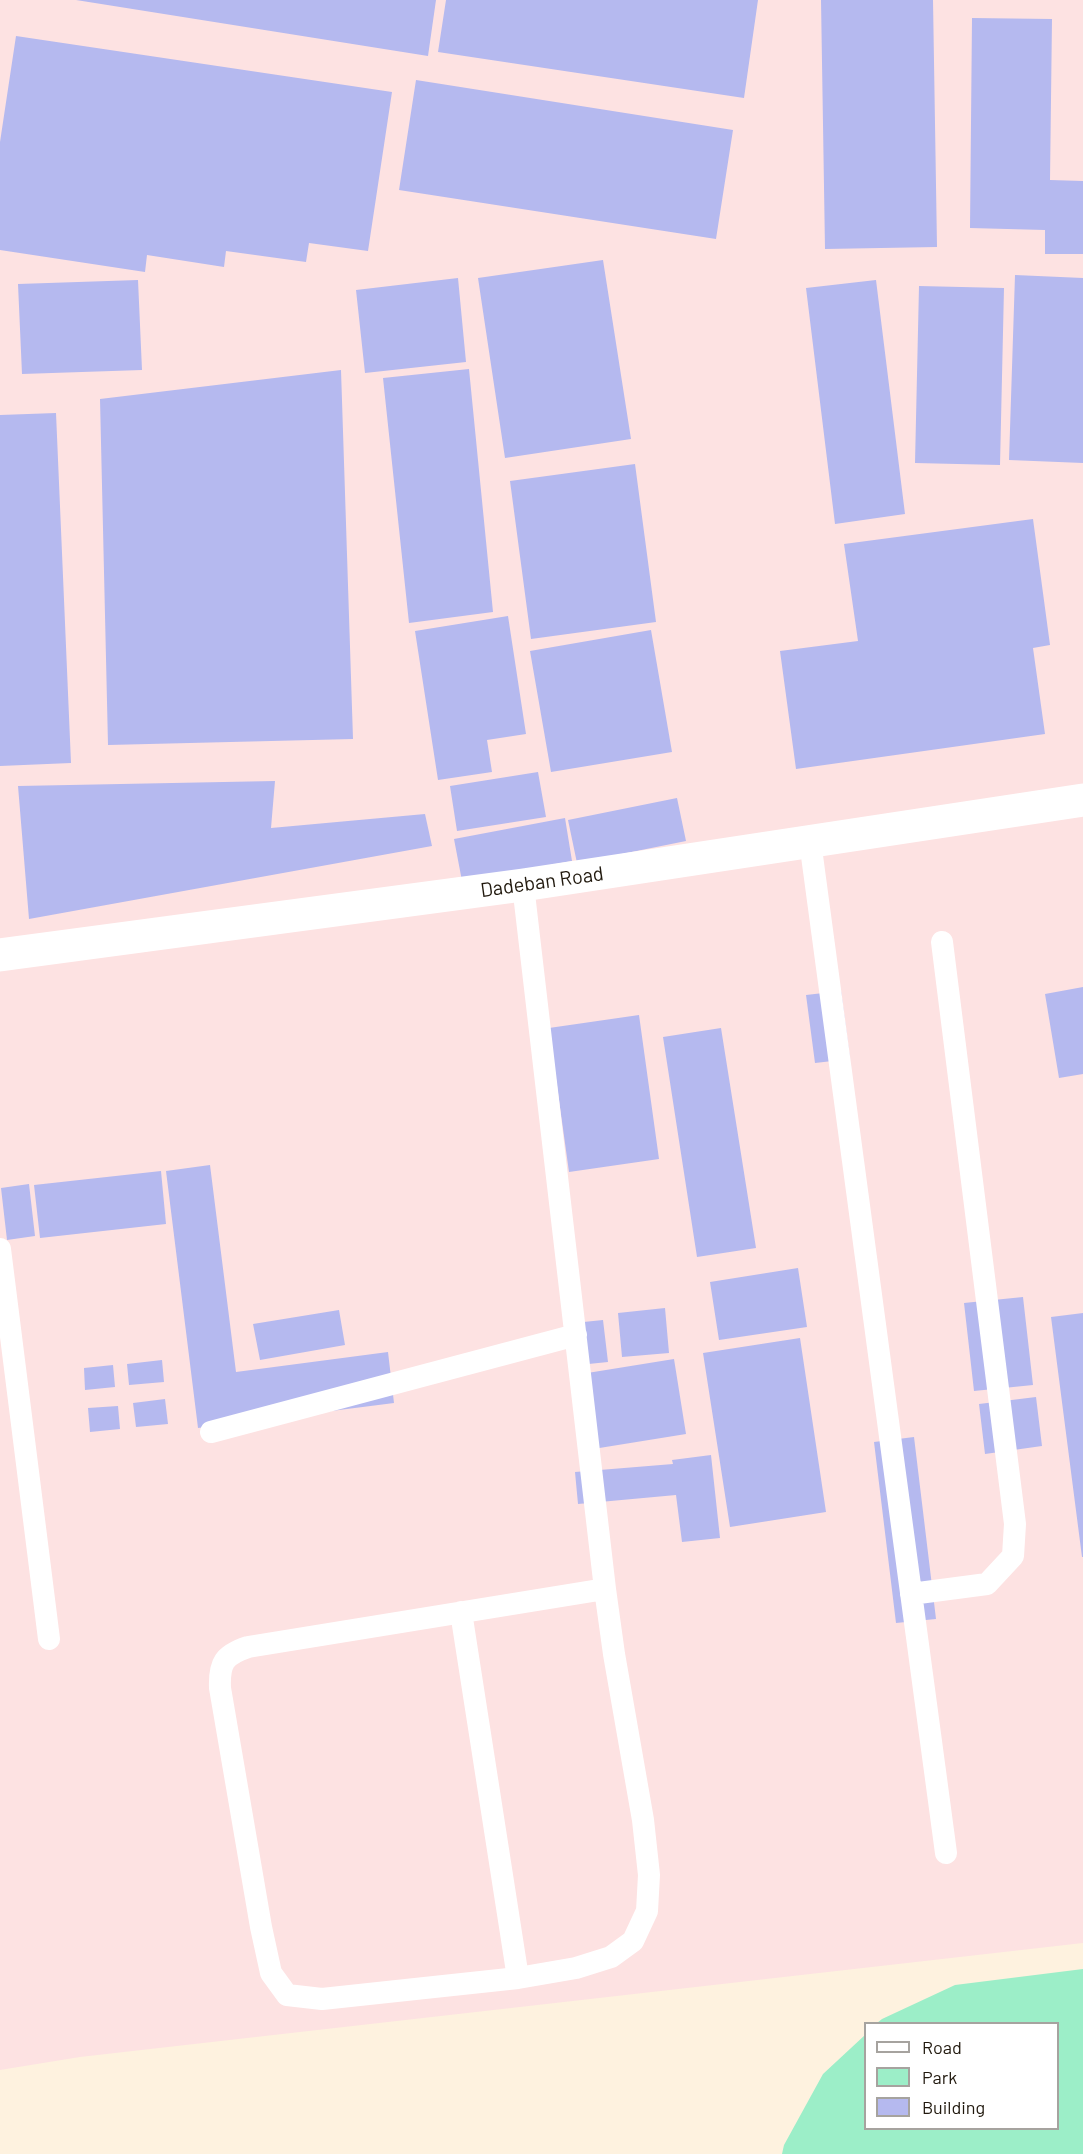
<!DOCTYPE html>
<html>
<head>
<meta charset="utf-8">
<style>
	body { margin:0 }
	#map { position:relative; width:1083px; height:2154px; overflow:hidden; background:#fef2df; font-family:Barlow,sans-serif }
	canvas { display:block }
	.legend { position:absolute; left:864px; top:2022px; width:195px; height:108px; box-sizing:border-box; background:#fff; border:2px solid #a6a39f; margin:0; padding:8px 10px; list-style:none; font-size:18px; color:#21190e }
	.legend li { display:flex; align-items:center; gap:12px; height:30px }
	.legend b { width:30px; border:2px solid #a6a39f }
</style>
</head>
<body>
<div id="map">
<canvas width="1083" height="2154"></canvas>
<ul class="legend">
<li><b style="height:8px;background:#fff"></b>Road</li>
<li><b style="height:16px;background:#9ceec8"></b>Park</li>
<li><b style="height:16px;background:#b5b9ef"></b>Building</li>
</ul>
</div>
<script>
const context = document.querySelector('canvas').getContext('2d');
context.lineJoin = 'round';
function fillPath(path, color) { context.fillStyle = color; context.fill(path, 'evenodd'); }
function strokePath(path, color, width, dash) { context.strokeStyle = color; context.lineWidth = width; context.lineCap = dash ? 'butt' : 'round'; context.setLineDash(dash || []); context.stroke(path); }
function label(font, color, halo, rows, align = 'center') {
  context.font = font + ' Barlow,sans-serif'; context.lineWidth = 4.5; context.setLineDash([]); context.textBaseline = 'middle'; context.strokeStyle = halo; context.fillStyle = color; for (const [text, x, y, turn = 0] of rows) {
    context.save(); context.translate(x, y); context.rotate((+turn || 0) * Math.PI / 180); context.textAlign = isNaN(turn) ? turn : align; if (halo) context.strokeText(text, 0, 0); context.fillText(text, 0, 0); context.restore();
  }
}
fillPath(new Path2D(`
	M0,0H1083V1943L80,2057L0,2070Z`), '#fde2e2');
fillPath(new Path2D(`
	M1083,1969V2154H782L784,2145L823,2074L865,2035L866,2128H1058V2024L877,2023L882,2019L955,1985Z`), '#9ceec8');
fillPath(new Path2D(`
	M76,0H436L428,56Z
	M446,0H758L744,98L438,52Z
	M821,0H933L937,247L825,249Z
	M972,18L1052,19L1050,180L1083,181V254H1045V230L970,228Z
	M16,36L392,92L368,251L309,243L306,262L226,251L224,267L147,255L145,272L0,250V142Z
	M416,80L733,130L716,239L399,190Z
	M603,260L631,439L505,458L478,278Z
	M1015,275L1083,278V463L1009,460Z
	M458,278L466,362L365,373L356,290Z
	M138,280L142,370L22,374L18,284Z
	M876,280L905,514L835,524L806,288Z
	M919,286L1004,288L1000,465L915,463Z
	M469,369L493,612L409,623L383,378Z
	M341,370L353,739L108,745L100,399Z
	M56,413L71,763L0,766V415Z
	M635,464L656,622L531,639L510,481Z
	M1033,519L1050,645L1033,648L1045,734L796,769L780,651L858,641L844,544Z
	M508,616L526,734L487,740L492,772L438,780L415,631Z
	M651,630L672,752L551,772L530,651Z
	M538,772L546,817L457,831L450,786Z
	M275,781L271,828L425,814L432,846L29,919L18,786Z
	M677,798L686,841L577,863L568,820Z
	M565,818L572,861L462,881L454,839Z
	M1083,987V1074L1059,1078L1045,994Z
	M841,991L850,1059L815,1063L806,995Z
	M639,1015L659,1159L569,1172L549,1028Z
	M721,1028L756,1248L697,1257L663,1037Z
	M210,1165L236,1372L388,1352L394,1403L198,1428L166,1171Z
	M161,1171L166,1224L40,1238L34,1185Z
	M29,1184L35,1236L7,1240L1,1188Z
	M798,1268L807,1327L719,1340L710,1282Z
	M1023,1297L1033,1385L974,1391L964,1303Z
	M665,1308L669,1353L622,1357L618,1313Z
	M339,1310L345,1345L260,1360L253,1324Z
	M1083,1313V1557H1082L1051,1317Z
	M603,1320L608,1362L569,1366L564,1324Z
	M800,1338L826,1512L730,1527L703,1353Z
	M674,1359L686,1434L587,1450L575,1375Z
	M162,1360L164,1382L129,1385L127,1364Z
	M113,1365L115,1387L85,1390L84,1368Z
	M1036,1397L1042,1446L985,1454L979,1404Z
	M165,1399L168,1424L136,1427L133,1403Z
	M118,1406L120,1429L90,1432L88,1408Z
	M914,1437L936,1619L896,1623L874,1442Z
	M711,1455L720,1538L682,1542L676,1495L578,1504L575,1472L673,1464L672,1460Z`), '#b5b9ef');
strokePath(new Path2D(`
	M810,841L946,1853
	M523,885L605,1589L614,1654L643,1820L649,1875L647,1911L633,1941L611,1957L576,1968L518,1978L322,1999L287,1995L271,1973L261,1927L220,1688C219,1663 224,1655 248,1647L605,1589
	M0,1249L49,1639
	M211,1432L576,1335
	M911,1594L987,1584L1013,1556L1015,1524L942,942
	M461,1612L518,1978`), '#fff', 22);
strokePath(new Path2D(`
	M0,955L523,885L1083,800`), '#fff', 33);
label('20px', '#21190e', '#fff', [
	["Dadeban Road",542,882,-8]
]);
</script>
</body>
</html>
